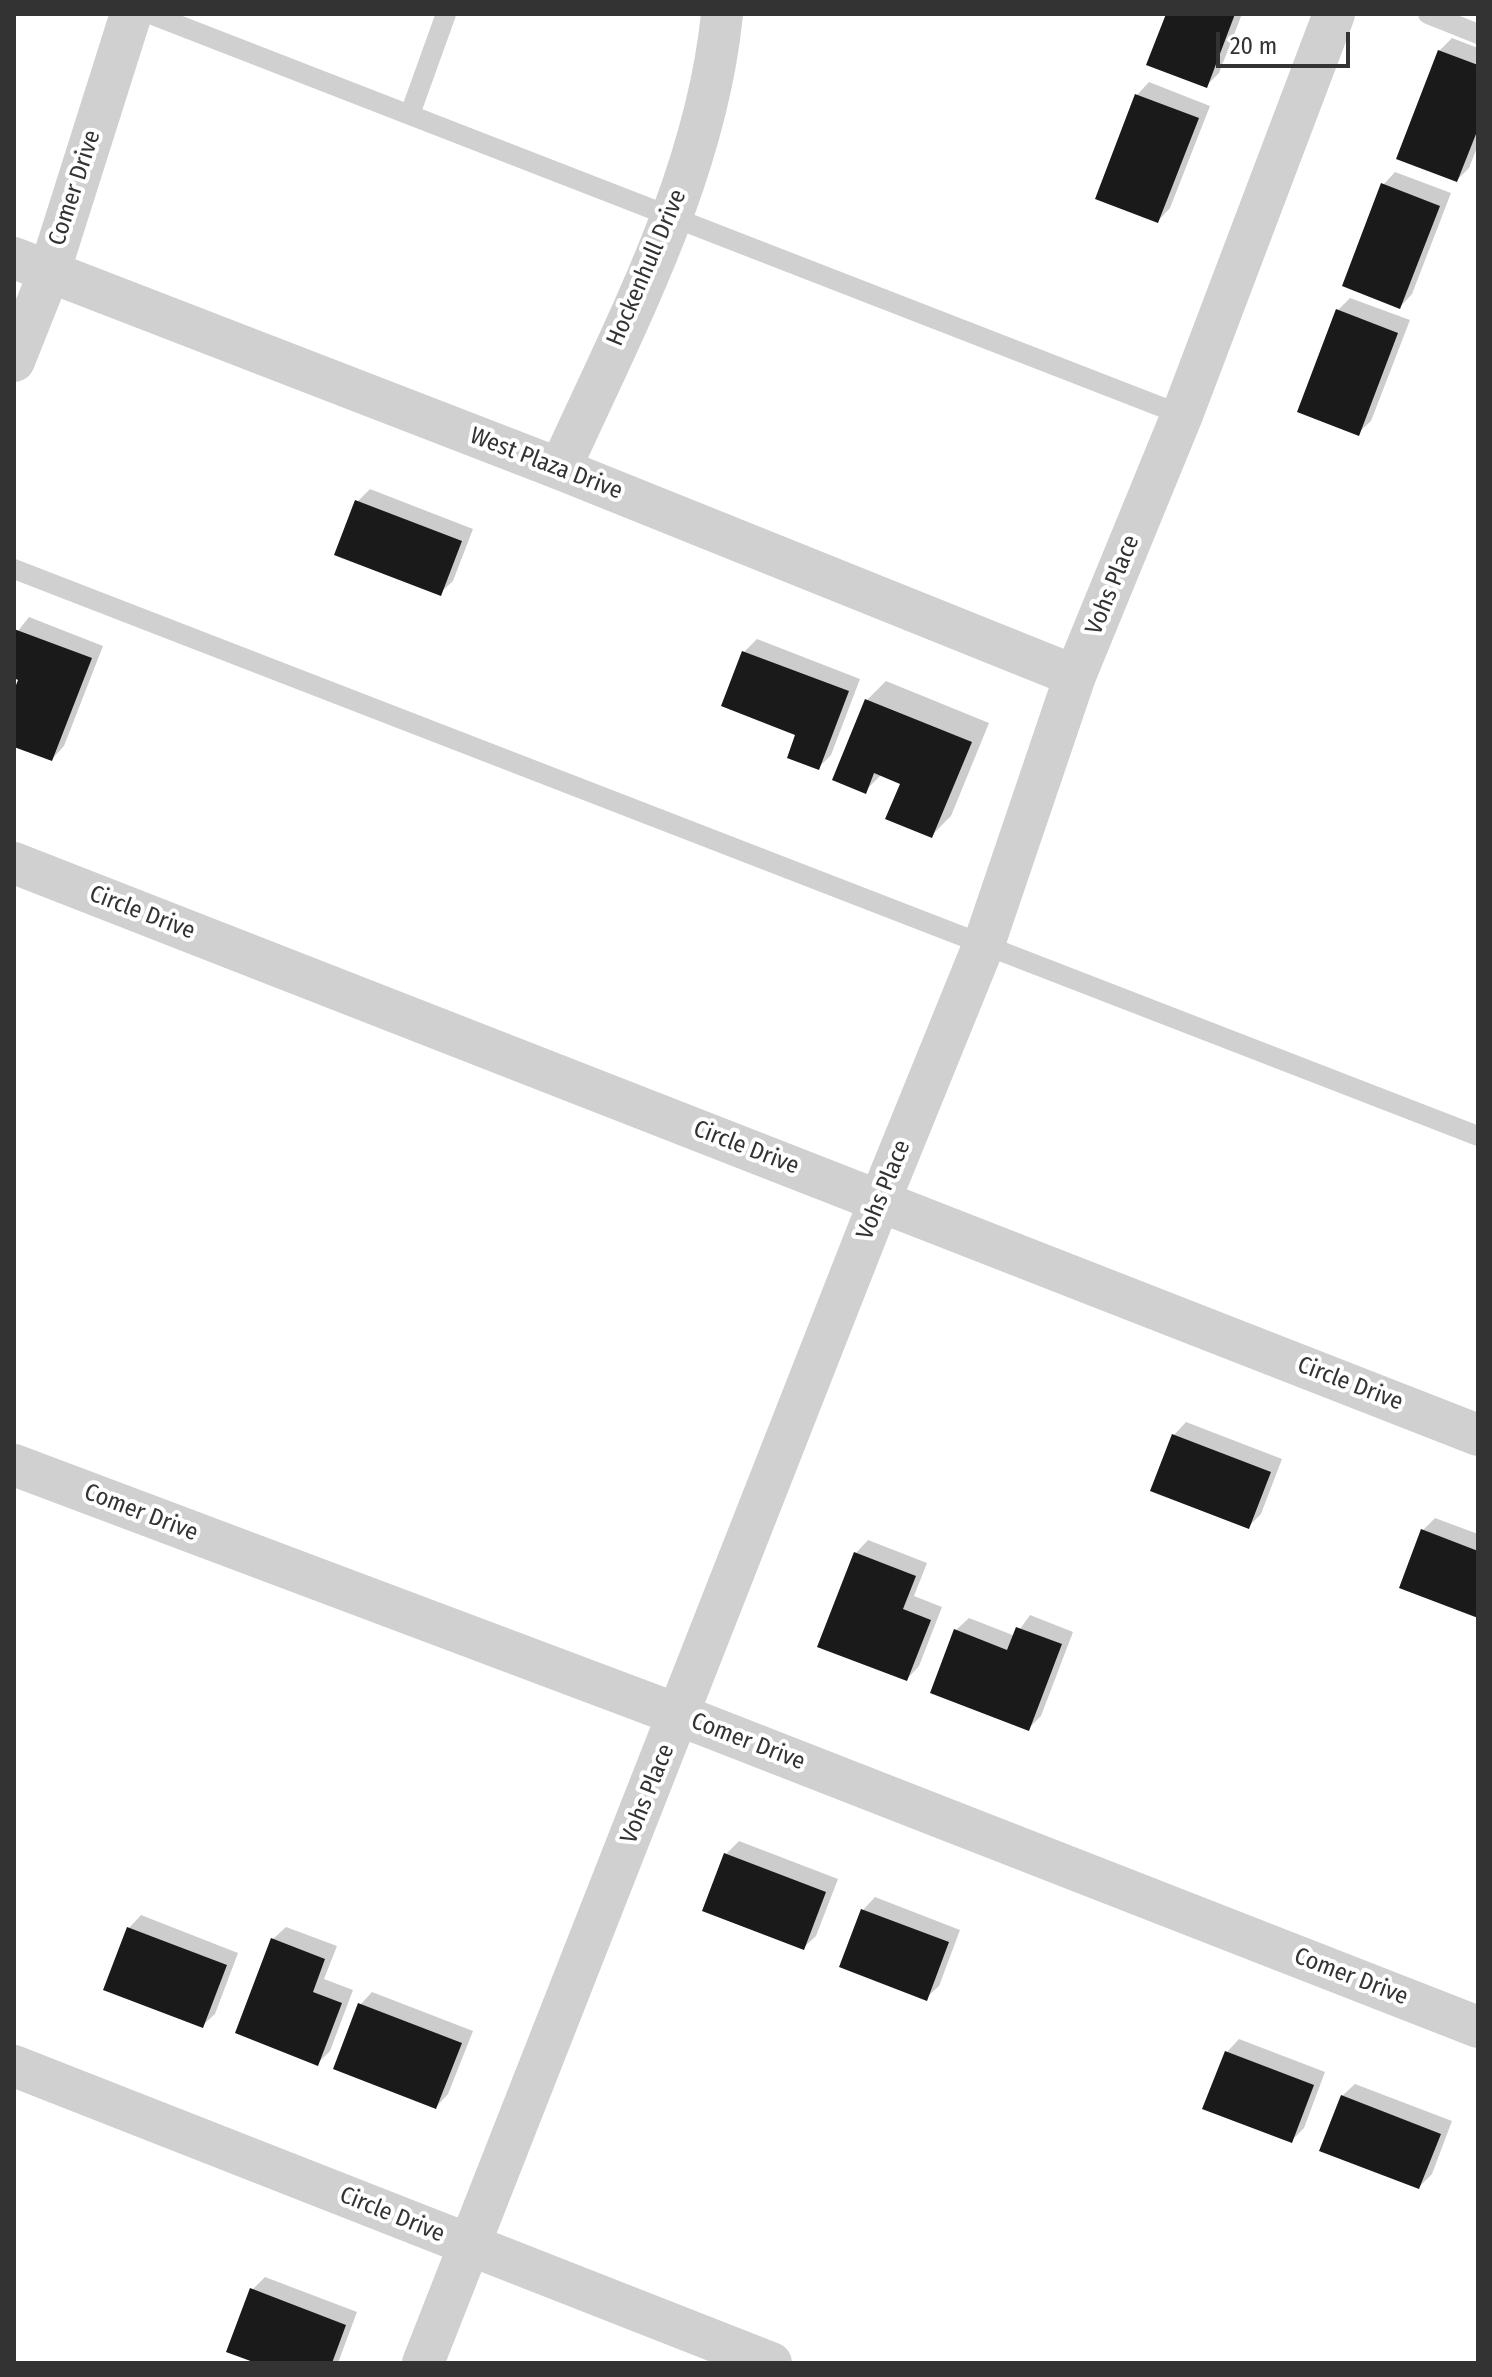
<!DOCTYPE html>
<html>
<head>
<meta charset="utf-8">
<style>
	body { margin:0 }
	#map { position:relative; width:1492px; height:2377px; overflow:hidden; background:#fff; font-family:"Fira Sans Condensed",sans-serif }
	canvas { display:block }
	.frame { position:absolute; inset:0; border:16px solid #333; pointer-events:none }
	.scale { position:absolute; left:1216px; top:32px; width:134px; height:36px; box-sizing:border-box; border:4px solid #333; border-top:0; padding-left:10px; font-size:24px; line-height:28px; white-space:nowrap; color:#333; -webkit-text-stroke:6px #fff; paint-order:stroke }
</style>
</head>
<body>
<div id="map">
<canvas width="1492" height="2377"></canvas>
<div class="frame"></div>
<div class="scale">20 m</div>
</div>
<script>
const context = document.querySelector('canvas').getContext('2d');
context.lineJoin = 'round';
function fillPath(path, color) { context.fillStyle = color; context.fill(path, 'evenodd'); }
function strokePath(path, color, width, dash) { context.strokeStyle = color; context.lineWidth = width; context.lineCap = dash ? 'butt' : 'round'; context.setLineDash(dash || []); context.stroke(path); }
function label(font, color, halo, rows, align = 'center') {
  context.font = font + ' "Fira Sans Condensed",sans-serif'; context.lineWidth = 8; context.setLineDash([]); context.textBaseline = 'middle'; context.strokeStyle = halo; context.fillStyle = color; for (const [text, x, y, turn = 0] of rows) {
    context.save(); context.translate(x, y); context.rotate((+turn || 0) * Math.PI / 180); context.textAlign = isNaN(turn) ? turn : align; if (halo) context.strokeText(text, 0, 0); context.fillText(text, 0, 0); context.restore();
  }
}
fillPath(new Path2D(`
	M1168,14H1242L1219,73L1206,86Z
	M1452,38L1478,48V145L1469,168L1457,180L1439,51Z
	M1149,82L1210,106L1170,208L1158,221L1137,95Z
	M1395,172L1451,193L1412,294L1400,307L1383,185Z
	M1350,298L1410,320L1371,421L1358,433L1338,310Z
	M370,489L473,529L453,581L440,593L357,502Z
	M29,617L103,646L64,746L52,759L14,745V695L21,678L14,676V636Z
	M757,639L860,679L831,755L818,768L798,734L724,705L744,652Z
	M886,681L989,723L951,816L932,835L903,783L882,774L865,791L835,779L867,700Z
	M1186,1422L1282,1459L1261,1514L1249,1526L1174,1435Z
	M1435,1518L1478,1534V1616L1423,1530Z
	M868,1540L927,1563L914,1596L942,1607L919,1666L907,1679L856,1553Z
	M1030,1615L1073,1632L1041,1716L1028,1729L956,1630L969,1618L1015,1636Z
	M739,1841L838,1879L816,1936L803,1948L726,1854Z
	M875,1897L960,1930L939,1986L926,1998L863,1910Z
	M141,1915L238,1953L215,2014L202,2026L129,1928Z
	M286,1927L337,1946L324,1979L353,1990L330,2051L318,2063L273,1939Z
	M372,1992L473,2031L448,2094L436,2107L360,2005Z
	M1239,2039L1325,2072L1304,2128L1291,2141L1227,2052Z
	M1355,2084L1452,2121L1432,2174L1419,2187L1342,2096Z
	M265,2277L357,2312L338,2363H261L252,2290Z`), '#0003');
fillPath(new Path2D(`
	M1166,14H1235L1207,88L1146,65Z
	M1438,50L1478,65V129L1457,182L1396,159Z
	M1135,94L1199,118L1158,223L1095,199Z
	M1381,183L1440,206L1400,309L1342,286Z
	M1336,309L1398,333L1359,436L1297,412Z
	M355,500L462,541L441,596L334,555Z
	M14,629L92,658L52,761L14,747V690L18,680L14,678Z
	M742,651L849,691L819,770L787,758L795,735L721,706Z
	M865,699L972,742L932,838L885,819L900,784L874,773L866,794L832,780Z
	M1172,1434L1271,1472L1249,1529L1150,1491Z
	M1421,1529L1478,1551V1618L1399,1588Z
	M854,1552L916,1576L903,1609L931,1620L907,1681L817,1647Z
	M1016,1627L1062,1644L1029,1731L930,1693L954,1629L1007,1650Z
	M724,1853L826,1892L804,1950L702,1911Z
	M861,1909L949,1942L927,2001L839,1967Z
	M127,1927L227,1965L203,2028L103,1990Z
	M271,1938L325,1959L313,1992L342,2003L318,2066L235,2033Z
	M358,2003L462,2043L436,2109L333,2069Z
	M1225,2051L1314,2085L1292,2143L1202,2109Z
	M1341,2095L1441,2134L1419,2189L1319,2151Z
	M250,2288L346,2325L332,2363H256L226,2352Z`), '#1a1a1a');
strokePath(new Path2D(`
	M150,14L1182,415
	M1428,14L1478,34
	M410,114L446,14
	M14,569L1478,1136`), '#d0d0d0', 20);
strokePath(new Path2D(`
	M14,258L560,469L1075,676
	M14,361L49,273L131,14
	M560,469C626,323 706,175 722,14
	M14,863L1478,1435
	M14,1465L679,1715L1478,2027
	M14,2066L771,2363
	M423,2363L880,1200L984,944L1075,676L1182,415L1334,14`), '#d0d0d0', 42);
label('24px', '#333', '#fff', [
	["Comer Drive",75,188,-72],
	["Hockenhull Drive",647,268,-67],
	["West Plaza Drive",546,464,21],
	["Vohs Place",1113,585,-68],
	["Circle Drive",142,913,21],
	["Circle Drive",746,1148,21],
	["Vohs Place",884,1190,-68],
	["Circle Drive",1350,1384,21],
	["Comer Drive",141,1513,21],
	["Comer Drive",748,1742,21],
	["Vohs Place",648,1794,-68],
	["Comer Drive",1351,1977,21],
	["Circle Drive",392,2215,22]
]);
</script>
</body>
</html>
